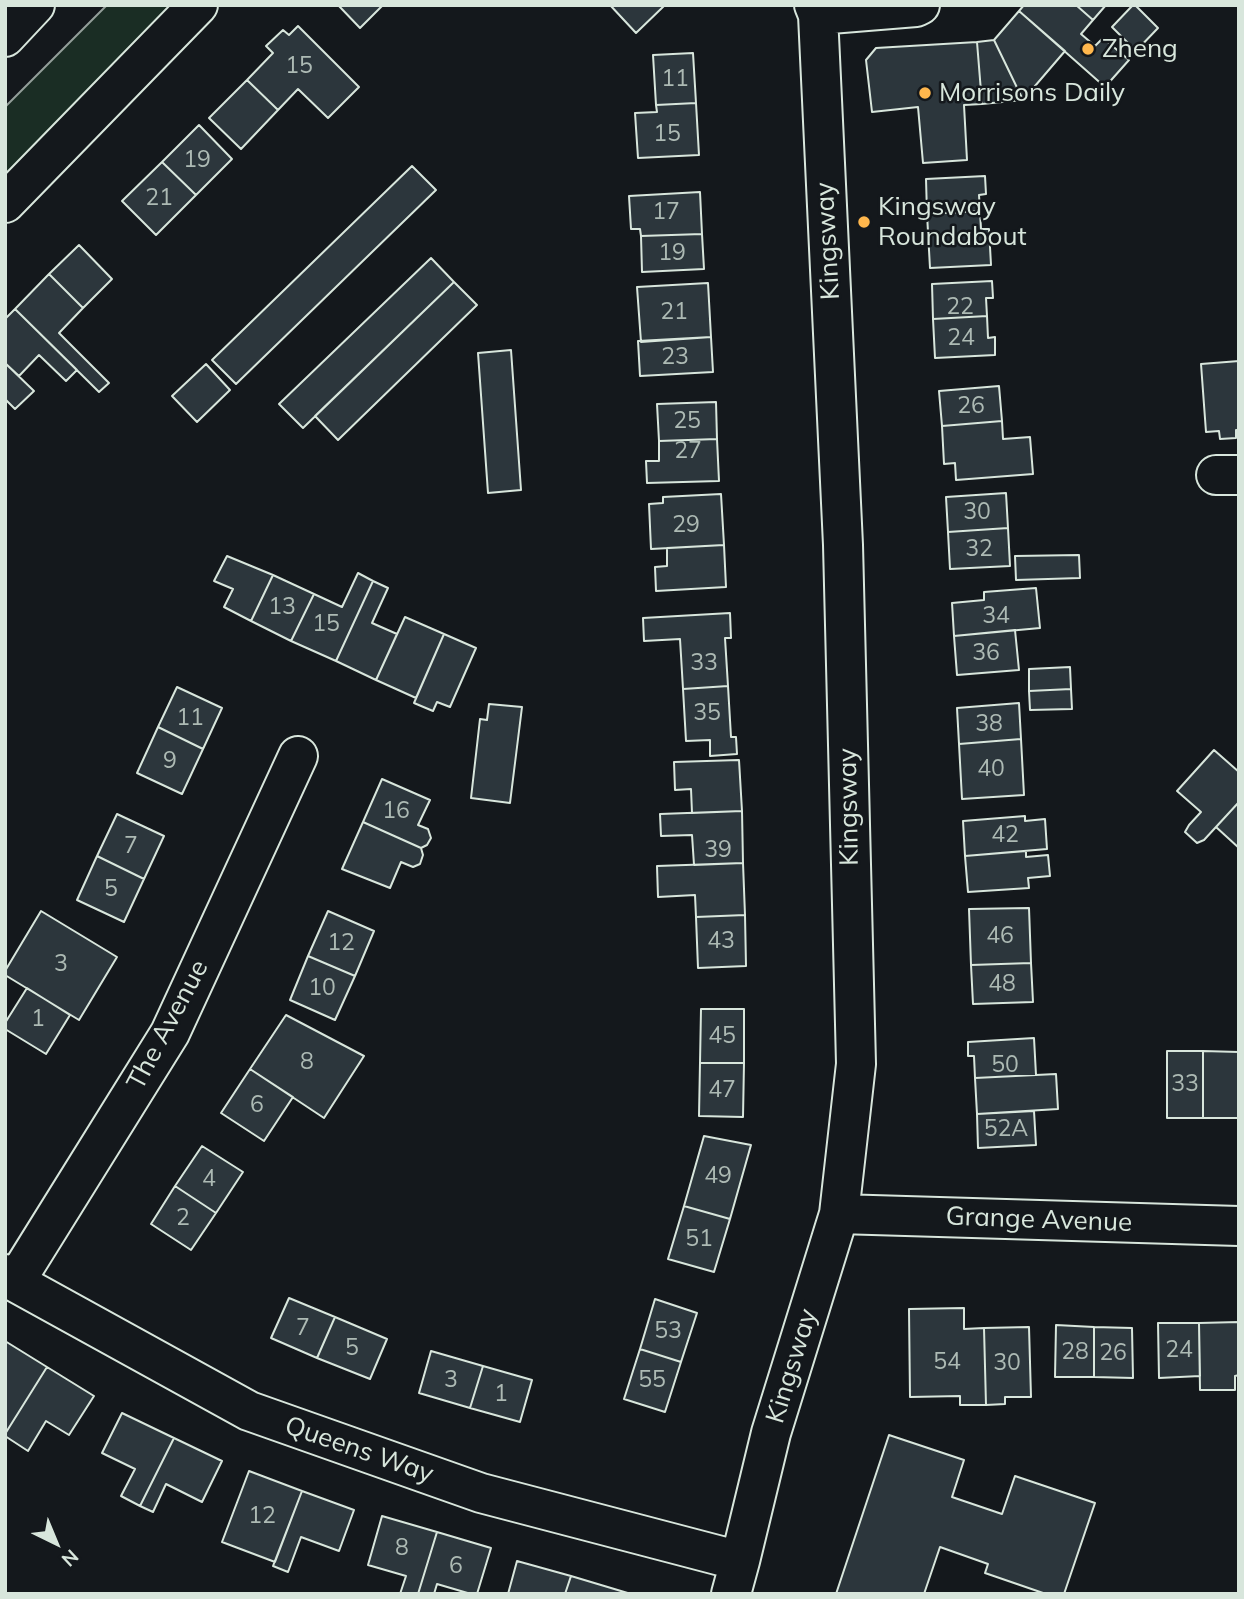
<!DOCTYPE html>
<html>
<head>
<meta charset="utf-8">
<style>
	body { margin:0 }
	#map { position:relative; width:1244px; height:1599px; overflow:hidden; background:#14181c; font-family:Mulish,sans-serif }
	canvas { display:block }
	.frame { position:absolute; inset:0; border:7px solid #d8e6dc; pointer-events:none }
	.north { position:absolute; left:21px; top:1508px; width:70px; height:70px; -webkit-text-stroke:5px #14181c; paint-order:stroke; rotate:137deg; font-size:19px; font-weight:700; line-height:28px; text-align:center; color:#d8e6dc }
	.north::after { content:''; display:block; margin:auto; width:24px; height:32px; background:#d8e6dc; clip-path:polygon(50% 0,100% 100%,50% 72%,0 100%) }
</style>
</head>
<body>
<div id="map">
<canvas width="1244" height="1599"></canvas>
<div class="frame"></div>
<div class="north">N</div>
</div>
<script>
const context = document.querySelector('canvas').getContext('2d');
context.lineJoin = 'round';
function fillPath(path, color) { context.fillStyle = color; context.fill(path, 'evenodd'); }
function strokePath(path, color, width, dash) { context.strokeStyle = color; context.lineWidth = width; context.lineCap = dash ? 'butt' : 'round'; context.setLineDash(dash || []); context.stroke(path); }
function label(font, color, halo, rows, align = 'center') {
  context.font = font + ' Mulish,sans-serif'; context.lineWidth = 5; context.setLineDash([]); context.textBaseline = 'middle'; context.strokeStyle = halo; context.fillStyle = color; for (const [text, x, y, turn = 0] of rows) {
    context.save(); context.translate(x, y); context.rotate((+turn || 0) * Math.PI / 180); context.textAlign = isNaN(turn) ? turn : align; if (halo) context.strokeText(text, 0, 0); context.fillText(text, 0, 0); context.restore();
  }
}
const green = new Path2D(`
	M107,5H175L5,181V107Z`);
fillPath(green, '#1a2d24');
strokePath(green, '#939e99', 2);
const building = new Path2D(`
	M338,5H383L360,28Z
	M610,5H665L636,33Z
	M1024,5H1076L1093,20L1081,34L1095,46L1103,38L1129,60L1105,87L1019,11Z
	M1076,5H1106L1093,20Z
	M1133,5H1135L1158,28L1136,51L1112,27Z
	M1019,11L1065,51L1023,100L994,40Z
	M298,26L359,87L328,118L298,89L278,110L247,80L273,53L266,46L283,30L289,35Z
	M994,40L1023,100L982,104L977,42Z
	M977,42L982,104L964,105L967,160L923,163L918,107L872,112L866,60L876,48Z
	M693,53L696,103L656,105L653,55Z
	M247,80L278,110L241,149L209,118Z
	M696,103L699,155L638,158L635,113L657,112L656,105Z
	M199,125L232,159L196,195L162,162Z
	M162,162L196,195L156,235L122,201Z
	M412,166L436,190L236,384L212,360Z
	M985,176L986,194L979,195L980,211L927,214L926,179Z
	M700,192L702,234L641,236L640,229H631L629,196Z
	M980,211L981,229H989L991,265L930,268L927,214Z
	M702,234L704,269L642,272L641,236Z
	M79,245L112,279L83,308L49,274Z
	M431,258L454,282L303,428L279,404Z
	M49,274L83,308L59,333L109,383L99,392L15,309Z
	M992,281L993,298H986L987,316L933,319L932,284Z
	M454,282L477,305L338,440L315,416Z
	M708,283L711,337L641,342L637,287Z
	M15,309L77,370L66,381L39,355L19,376L5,363V319Z
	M987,316L988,338L995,337V355L935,358L933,319Z
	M711,337L713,372L640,376L638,341Z
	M511,350L521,490L488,493L478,353Z
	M1239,361V430H1236V438L1220,439L1219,431L1206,432L1201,364Z
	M5,363L34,391L15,409L5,399Z
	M206,364L230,390L197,422L172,396Z
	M999,386L1002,421L942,426L939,391Z
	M716,402L717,439L659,441L657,404Z
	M1002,421L1003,439L1030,437L1033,474L956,480L955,463L944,464L942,426Z
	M717,439L719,481L647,483L646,461H659V441Z
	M1006,493L1008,528L948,532L946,497Z
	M721,494L724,545L651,549L649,504L663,503V497Z
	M1008,528L1010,566L950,569L948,532Z
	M724,545L726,587L656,591L655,567L667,566V548Z
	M1079,555L1080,578L1016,580L1015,556Z
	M227,556L273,575L251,621L224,607L233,589L214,581Z
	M358,573L373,581L336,661L291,641L314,594L342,607Z
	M273,575L314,594L291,641L251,621Z
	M373,581L388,588L372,623L397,634L376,680L336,661Z
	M1036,588L1040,628L954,636L952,603L984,600V592Z
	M730,613L731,638H725L728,686L683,689L680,639L644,641L643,618Z
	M405,617L444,634L416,698L376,680Z
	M1015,630L1019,670L957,675L954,636Z
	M444,634L476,648L450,707L437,702L433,711L414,703Z
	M1070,667L1071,689L1029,691V669Z
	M728,686L731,737H736L737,754L710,756V740L686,741L683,689Z
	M177,687L222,708L203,749L158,727Z
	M1071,689L1072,709L1030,710L1029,691Z
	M1019,703L1021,739L959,744L957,708Z
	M489,704L522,707L510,803L471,798L480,719L487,720Z
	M158,727L203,749L182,794L137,773Z
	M1021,739L1024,795L962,799L959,744Z
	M1214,750L1239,772V802L1204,840L1197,843L1185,832L1189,825L1201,812L1177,791Z
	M739,760L742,811L692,813L691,789L675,790L674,762Z
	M382,779L430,800L418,825L428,829L431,838L427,845L421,848L363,822Z
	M1239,802V848L1216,827Z
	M742,811L743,863L694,865L692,835L661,836L660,814Z
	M117,814L164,836L144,879L97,856Z
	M1025,816V821L1045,819L1047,849L965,856L963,821Z
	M363,822L421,848L423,855L420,864L413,867L401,862L390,888L342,869Z
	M1026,851V857L1048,855L1050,876L1028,878L1029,888L968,892L965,856Z
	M97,856L144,879L124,922L77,900Z
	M743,863L745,915L696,917L695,895L658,897L657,866Z
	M1029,908L1031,963L971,965L969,909Z
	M41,911L117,957L79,1020L5,975V971Z
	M328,911L374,931L355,976L308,956Z
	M745,915L746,966L698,968L696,917Z
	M308,956L355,976L335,1020L290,1000Z
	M1031,963L1033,1002L973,1004L971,965Z
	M27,988L70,1015L46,1054L5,1029V1023Z
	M701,1009H744V1063H700Z
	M286,1015L364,1056L324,1118L250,1069Z
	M1034,1038L1036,1075L975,1078L974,1056H968V1042Z
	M1167,1051H1203V1118H1167Z
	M1203,1051L1239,1052V1118H1203Z
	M700,1063H744L743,1117L699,1116Z
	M250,1069L293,1097L264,1141L221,1113Z
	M1056,1074L1058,1109L977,1114L975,1078Z
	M1034,1111L1036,1145L978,1148L977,1114Z
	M704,1136L751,1145L730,1219L684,1206Z
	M202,1146L243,1172L216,1213L175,1186Z
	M175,1186L216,1213L191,1250L151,1224Z
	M684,1206L730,1219L714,1272L668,1259Z
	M289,1298L335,1317L317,1358L271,1338Z
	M655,1299L697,1313L681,1362L640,1349Z
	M964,1308V1329L984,1328L986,1405H960V1396L910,1397L909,1309Z
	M335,1317L387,1339L370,1379L317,1358Z
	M1239,1322V1375L1235,1376V1390H1200L1199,1323Z
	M1158,1323H1199L1200,1376L1159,1378Z
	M1056,1325L1094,1327V1377H1055Z
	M1029,1327L1031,1397H1005V1404L986,1405L984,1328Z
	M1094,1327L1132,1328L1133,1378L1094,1377Z
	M5,1341L47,1367L5,1434Z
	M640,1349L681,1362L665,1412L624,1399Z
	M431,1351L483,1366L470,1408L419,1393Z
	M483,1366L532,1380L520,1422L470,1408Z
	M47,1367L94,1396L69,1435L46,1421L28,1451L5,1436V1434Z
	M122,1413L174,1438L140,1506L121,1496L135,1469L102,1453Z
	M889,1435L964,1460L952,1497L1002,1514L1015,1476L1095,1503L1064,1594H1046L985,1573L988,1564L940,1547L924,1594H836Z
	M174,1438L222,1461L202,1502L166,1484L153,1512L140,1506Z
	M249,1471L302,1491L275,1562L222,1542Z
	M302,1491L354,1510L339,1551L301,1537L288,1572L273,1566Z
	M382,1516L437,1532L418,1594H400L406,1576L368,1565Z
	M437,1532L491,1548L477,1594H471L437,1584L434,1594H418Z
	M517,1561L571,1576L565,1594H508Z
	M571,1576L631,1594H565Z`);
fillPath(building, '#2c363c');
strokePath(building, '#d8e6dc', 2);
const minor = new Path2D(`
	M818,15L916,7L920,5
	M5,203L198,5
	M1216,475H1239
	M839,1214L1239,1226
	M5,1274L15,1282L249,1411L481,1493L740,1561
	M15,1282L170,1033L298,756
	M731,1594L740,1561L771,1433L839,1214L856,1064L843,545L818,15L814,5`);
const secondary = new Path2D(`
	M5,37L35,5`);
strokePath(minor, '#d8e6dc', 42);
strokePath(secondary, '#d8e6dc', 42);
strokePath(minor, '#14181c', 38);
strokePath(secondary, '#14181c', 38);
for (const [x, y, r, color] of [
	[1088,49,7,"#ffb74d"],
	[925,93,7,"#ffb74d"],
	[864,222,7,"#ffb74d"]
]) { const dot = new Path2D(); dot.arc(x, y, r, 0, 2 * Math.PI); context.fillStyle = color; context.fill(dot); strokePath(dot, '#14181c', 2.5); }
label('23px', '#adbab4', null, [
	["15",299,66],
	["11",675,79],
	["15",667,134],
	["19",197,160],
	["21",159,198],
	["17",666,212],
	["19",672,253],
	["22",960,307],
	["21",674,312],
	["24",961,338],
	["23",675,357],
	["26",971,406],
	["25",687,421],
	["27",688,451],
	["30",977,512],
	["29",686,525],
	["32",979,549],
	["13",282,607],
	["34",996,616],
	["15",326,624],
	["36",986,653],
	["33",704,663],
	["35",707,713],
	["11",190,718],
	["38",989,724],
	["9",170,761],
	["40",991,769],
	["16",396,811],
	["42",1005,835],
	["7",131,846],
	["39",718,850],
	["5",111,889],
	["46",1000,936],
	["43",721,941],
	["12",341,943],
	["3",61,964],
	["48",1002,984],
	["10",322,988],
	["1",38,1019],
	["45",722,1036],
	["8",307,1062],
	["50",1005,1065],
	["33",1185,1084],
	["47",722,1090],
	["6",257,1105],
	["52A",1006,1129],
	["49",718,1176],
	["4",209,1179],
	["2",183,1218],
	["51",699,1239],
	["7",303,1328],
	["53",668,1331],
	["5",352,1348],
	["24",1179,1350],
	["28",1075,1352],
	["26",1113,1353],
	["54",947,1362],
	["30",1007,1363],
	["3",451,1380],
	["55",652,1380],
	["1",501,1394],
	["12",262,1516],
	["8",402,1548],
	["6",456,1566]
]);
label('26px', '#d8e6dc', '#14181c', [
	["Zheng",1102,49],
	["Morrisons Daily",939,93],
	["Kingsway",878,207],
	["Roundabout",878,237]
], 'left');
label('26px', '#d8e6dc', '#14181c', [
	["Kingsway",828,241,-93],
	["Kingsway",849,807,-91],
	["The Avenue",168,1025,-62],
	["Grange Avenue",1039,1220,2],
	["Kingsway",792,1366,-73],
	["Queens Way",359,1450,19]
]);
</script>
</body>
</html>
